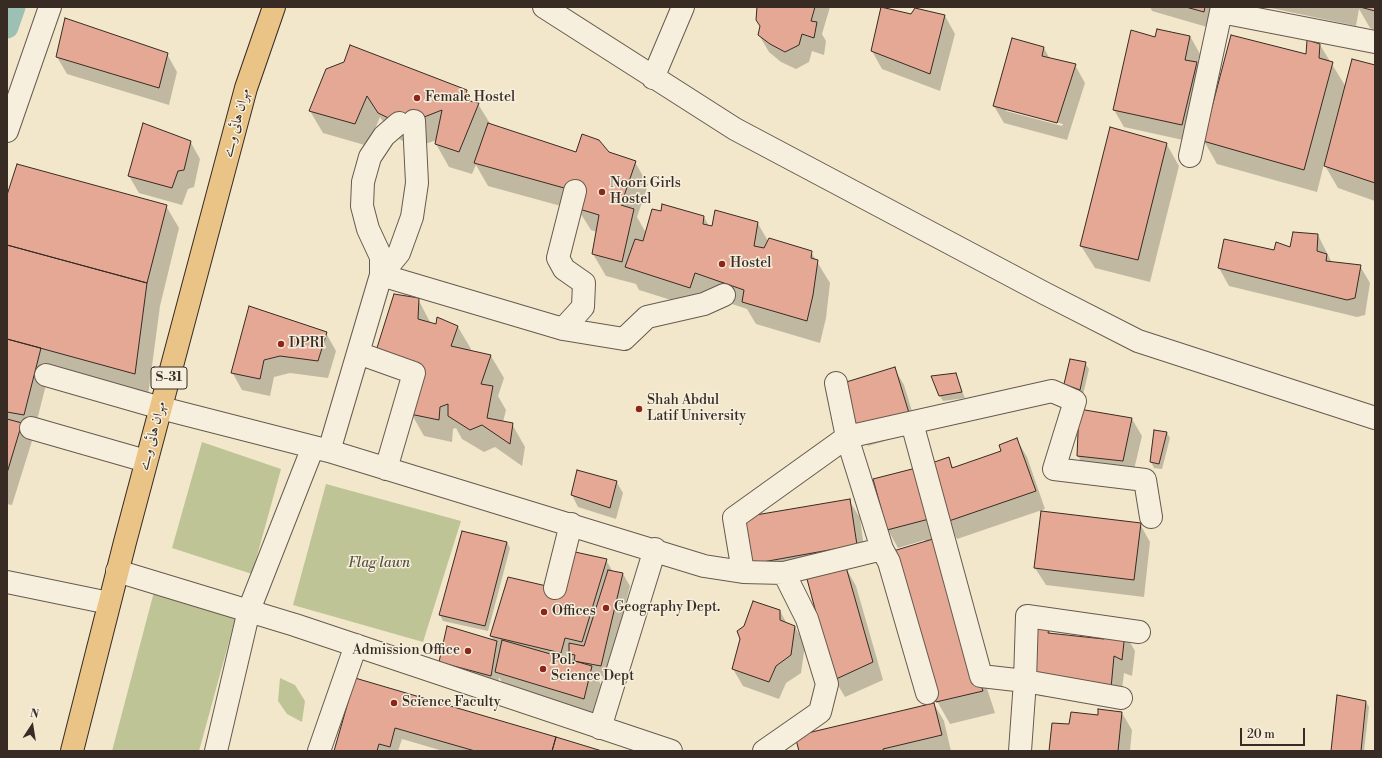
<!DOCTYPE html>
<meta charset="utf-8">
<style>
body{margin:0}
#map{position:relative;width:1382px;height:758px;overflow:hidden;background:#f2e7cb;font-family:"Libre Bodoni",serif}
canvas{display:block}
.frame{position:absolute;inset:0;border:8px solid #372b24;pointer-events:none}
.north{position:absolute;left:12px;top:706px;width:40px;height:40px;-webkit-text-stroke:3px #f7efdd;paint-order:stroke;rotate:12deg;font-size:11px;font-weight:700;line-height:16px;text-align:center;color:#372b24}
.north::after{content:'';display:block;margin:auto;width:14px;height:18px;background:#372b24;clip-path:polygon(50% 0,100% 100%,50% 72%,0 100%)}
.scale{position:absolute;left:1240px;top:728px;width:65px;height:18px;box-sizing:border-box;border:2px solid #372b24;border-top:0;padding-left:5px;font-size:12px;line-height:14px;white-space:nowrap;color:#372b24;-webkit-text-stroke:3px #f7efdd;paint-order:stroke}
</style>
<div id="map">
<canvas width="1382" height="758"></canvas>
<div class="frame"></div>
<div class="north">N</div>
<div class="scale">20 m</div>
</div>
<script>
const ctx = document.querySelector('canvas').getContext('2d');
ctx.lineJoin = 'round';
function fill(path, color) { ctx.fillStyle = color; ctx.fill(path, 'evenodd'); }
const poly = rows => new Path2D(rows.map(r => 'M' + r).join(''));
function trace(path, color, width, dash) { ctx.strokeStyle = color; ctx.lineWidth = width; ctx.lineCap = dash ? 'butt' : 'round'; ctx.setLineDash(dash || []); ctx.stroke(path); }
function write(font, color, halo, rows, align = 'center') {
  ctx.font = font + ' "Libre Bodoni",Amiri,serif'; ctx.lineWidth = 3; ctx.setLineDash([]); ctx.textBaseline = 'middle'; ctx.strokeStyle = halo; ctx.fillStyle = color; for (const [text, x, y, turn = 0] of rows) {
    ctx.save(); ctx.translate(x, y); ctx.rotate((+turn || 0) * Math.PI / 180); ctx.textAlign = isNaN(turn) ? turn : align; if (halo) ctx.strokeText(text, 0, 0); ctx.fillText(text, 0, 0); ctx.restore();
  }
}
const green = poly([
 [202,442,281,469,252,574,172,548],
 [326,484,461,521,423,642,293,605],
 [155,588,236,616,199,751,112,751],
 [280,678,295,685,305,701,302,722,287,714,278,701]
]);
const shadow = poly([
 [757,7,830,7,822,34,826,41,824,55,812,51,809,62,796,69,781,62,769,52,759,35,761,26,757,20],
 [1150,7,1219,7,1214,29,1152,11],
 [1266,7,1375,7,1375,30,1370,28,1359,9,1356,26],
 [916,9,945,16,955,34,940,91,882,69,872,51,911,15],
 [1190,36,1200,54,1197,65,1207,81,1192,142,1124,127,1114,110,1156,38],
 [1320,45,1346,87,1375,66,1375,201,1338,188,1324,164,1317,192,1217,164,1204,141],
 [1044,48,1050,59,1075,65,1085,83,1067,140,1004,123,994,106],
 [1006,109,1063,124,1062,126,1006,111],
 [167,54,177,72,169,105,67,74,57,57],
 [327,70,466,90,473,103,478,104,491,125,577,153,608,152,635,162,648,185,637,217,646,233,704,217,709,226,713,227,757,222,768,241,811,252,830,283,826,318,820,343,756,324,747,309,708,296,703,310,639,290,636,284,606,276,593,254,597,232,591,230,579,211,488,186,476,165,472,174,449,167,436,144,437,140,428,143,413,146,393,136,380,117,368,146,323,133,310,111],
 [190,141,200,159,194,187,188,189,182,205,139,193,129,176],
 [1166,143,1179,166,1150,282,1095,268,1081,246],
 [7,201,166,206,179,228,160,306,148,396,50,369,34,432,25,430,32,441,12,505,7,504],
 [1318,235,1332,263,1360,266,1370,283,1365,315,1357,317,1229,286,1219,268,1225,240,1275,252,1290,248],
 [418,299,431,324,458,327,471,349,470,351,491,356,504,378,498,396,506,410,503,422,512,424,525,447,522,466,495,447,484,452,462,439,456,428,453,429,452,442,424,436,411,413,419,382,390,373],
 [326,333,336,351,328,378,290,373,274,377,270,396,242,390,232,372],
 [1085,363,1089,369,1083,395,1069,389,1065,384],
 [894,368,904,385,918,431,868,446,858,429],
 [955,374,965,398,943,401,940,396],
 [1080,411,1132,419,1142,436,1132,478,1088,474,1078,456],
 [1167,433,1170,438,1162,469,1154,468,1151,462],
 [1017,440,1027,457,1045,509,957,539,947,521,948,458,954,469,1003,452],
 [919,468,942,536,932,539,946,563,995,713,950,724,937,701,925,540,898,548,888,530,874,480],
 [616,481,623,493,616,519,578,507,572,495],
 [849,500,860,518,866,563,747,564],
 [1140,524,1150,542,1144,597,1046,585,1035,568],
 [507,542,510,548,488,631,443,621,440,615],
 [606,560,613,572,623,574,630,586,607,677,596,675,601,685,594,716,506,689,499,677,498,687,447,673,440,661,494,641,491,636,555,589],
 [846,568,856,586,883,680,845,697,835,680],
 [780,611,787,624,795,627,805,645,801,673,786,683,779,699,743,686,733,669,745,626],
 [1048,629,1052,635,1105,640,1125,634,1135,651,1132,676,1124,673,1120,705,1039,696,1028,679],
 [356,679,599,751,443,751,402,739,398,751,335,751],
 [1366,702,1369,707,1364,751,1332,751],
 [934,704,944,721,951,751,800,751],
 [1122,713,1132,730,1130,751,1050,751,1070,726,1099,716]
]);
const canal = poly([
 [7,27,14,7]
]);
const building = poly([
 [757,7,815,7,811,21,817,22,814,38,802,34,799,45,785,52,770,44,758,35,760,26,756,20,757,7],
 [881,7,911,14,915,8,945,15,930,74,871,51,881,7],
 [1186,7,1205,7,1204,12,1186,7],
 [1360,7,1375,7,1375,11,1360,7],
 [65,18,168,53,159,88,56,57,65,18],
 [1157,29,1190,36,1185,60,1197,62,1182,125,1113,110,1131,30,1155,37,1157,29],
 [1231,35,1306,54,1307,40,1320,44,1319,58,1333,62,1304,170,1203,141,1231,35],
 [1012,38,1044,47,1042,56,1076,64,1057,123,993,106,1012,38],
 [350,45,467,90,465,100,479,103,459,152,435,144,442,110,414,121,399,123,378,113,367,96,355,124,309,111,326,69,344,62,350,45],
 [1352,59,1375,65,1375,183,1324,166,1352,59],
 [143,123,191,141,184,170,178,171,172,188,128,176,143,123],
 [488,123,576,152,582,134,599,140,609,152,636,161,621,205,634,209,622,262,592,254,599,215,576,208,575,191,474,163,488,123],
 [1110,127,1167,143,1138,260,1080,246,1110,127],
 [17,164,167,205,147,283,7,245,7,195,17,164],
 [662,204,704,216,703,224,712,226,715,210,758,222,754,246,764,248,769,238,812,251,811,258,818,260,813,295,807,321,742,302,744,290,695,273,690,288,625,267,635,239,643,241,652,209,661,211,662,204],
 [1293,232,1318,234,1317,251,1327,254,1326,261,1361,265,1355,298,1347,300,1218,268,1224,239,1274,250,1276,242,1290,247,1293,232],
 [7,245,147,283,135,374,7,339,7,245],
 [394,294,419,298,418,319,436,324,437,317,458,326,451,346,491,355,481,384,493,386,487,418,513,423,510,444,482,425,470,430,448,416,448,404,440,407,439,420,410,414,420,365,376,351,394,294],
 [249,306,327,332,318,361,280,356,264,360,260,379,231,373,249,306],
 [7,339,41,348,24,415,7,412,7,339],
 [1070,359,1086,362,1080,390,1064,384,1070,359],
 [895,367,909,413,857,429,843,383,895,367],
 [956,373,962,392,939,396,931,376,956,373],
 [1079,409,1132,418,1123,461,1077,456,1079,409],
 [7,419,22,423,7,473,7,419],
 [1154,430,1167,432,1159,464,1150,462,1154,430],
 [1017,438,1036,491,946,522,926,465,949,457,952,468,1001,451,999,445,1017,438],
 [920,467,933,518,887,530,873,479,920,467],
 [577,470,617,481,610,508,571,495,577,470],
 [850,499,857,545,746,565,738,518,850,499],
 [1041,511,1141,523,1134,580,1034,568,1041,511],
 [462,531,507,542,485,626,439,615,462,531],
 [933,539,983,691,936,702,890,552,933,539],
 [566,550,607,559,582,642,565,638,561,653,490,636,508,577,555,588,566,550],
 [846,567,873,662,834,680,807,579,846,567],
 [608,570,623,573,601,666,574,661,575,655,569,654,569,643,584,646,608,570],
 [753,601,780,610,780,620,795,626,791,655,776,666,769,682,732,669,740,639,737,631,744,626,753,601],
 [447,626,497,641,491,676,439,662,447,626],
 [1033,627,1049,628,1048,633,1104,639,1105,630,1125,633,1122,660,1114,656,1111,688,1027,679,1033,627],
 [502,640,592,666,584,699,495,672,502,640],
 [355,678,556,737,552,751,475,751,395,728,390,747,379,744,377,751,334,751,355,678],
 [1337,695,1366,701,1361,751,1331,751,1337,695],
 [934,703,942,735,883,749,883,751,799,751,795,736,934,703],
 [1098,709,1122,712,1118,751,1049,751,1052,723,1069,724,1071,712,1098,715,1098,709],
 [556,737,602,751,552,751,556,737]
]);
const minor = poly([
 [544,7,735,129,1044,293,1138,341,1375,418],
 [1221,12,1375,42],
 [653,78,683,7],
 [7,131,50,7],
 [1190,156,1222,7],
 [381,275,381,257,368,229,362,206,363,182,370,157,384,136,399,123],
 [381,275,399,253,412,217,417,183,414,121],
 [563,329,583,307,584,283,564,269,558,258,575,191],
 [358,353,414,373,386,469],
 [46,375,161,408,329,451,704,566,743,572,784,573,807,619,827,684,820,712,764,751],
 [912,423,981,676,1025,681,1027,616,1139,632],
 [31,428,146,461],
 [329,451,381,275,563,329,624,339,647,317,704,304,724,295],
 [882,549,889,562,927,693],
 [117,571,295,625,671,751],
 [743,572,734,518,847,437,836,383],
 [784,573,882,549,847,437,1052,391,1075,401,1054,469,1145,480,1151,517],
 [7,582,109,603],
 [555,588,571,524],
 [600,728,655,549],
 [216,751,249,610,313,447],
 [319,751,356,645],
 [1020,751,1025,681,1121,698]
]);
const major = poly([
 [72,751,125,542,246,88,274,7]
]);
const markers = [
 [417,98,4,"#8f2418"],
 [602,192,4,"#8f2418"],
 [722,264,4,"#8f2418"],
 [281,344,4,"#8f2418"],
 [639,409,4,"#8f2418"],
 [606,608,4,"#8f2418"],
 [544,612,4,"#8f2418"],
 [468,651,4,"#8f2418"],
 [543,669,4,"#8f2418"],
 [394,703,4,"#8f2418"]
];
const shields = [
 [169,378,36]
];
const shieldNames = [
 ["S-31",169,378]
];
const poiNames = [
 ["Female Hostel",425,98],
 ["Noori Girls",610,184],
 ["Hostel",610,200],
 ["Hostel",730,264],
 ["DPRI",289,344],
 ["Shah Abdul",647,401],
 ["Latif University",647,417],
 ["Geography Dept.",614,608],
 ["Offices",552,612],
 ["Admission Office",460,651,"right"],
 ["Pol.",551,661],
 ["Science Dept",551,677],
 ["Science Faculty",402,703]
];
const streetNames = [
 ["مہران ہائی وے",237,123,-75],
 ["مہران ہائی وے",153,436,-75]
];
const parkNames = [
 ["Flag lawn",379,564]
];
fill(green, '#bec495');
fill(shadow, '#0003');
trace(canal, '#9cc0b3', 23);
fill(building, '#e4a894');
trace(building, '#372b24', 1);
trace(minor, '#665a4e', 24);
trace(major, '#372b24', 24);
trace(minor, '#f7efdd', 22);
trace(major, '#e9c486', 22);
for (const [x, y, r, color] of markers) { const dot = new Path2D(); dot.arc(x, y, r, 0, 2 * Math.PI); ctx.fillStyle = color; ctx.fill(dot); trace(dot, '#f7efdd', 1.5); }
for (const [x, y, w] of shields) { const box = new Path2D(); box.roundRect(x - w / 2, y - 11, w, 22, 3); ctx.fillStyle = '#f7efdd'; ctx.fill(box); trace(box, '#372b24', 1); }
write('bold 13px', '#372b24', null, shieldNames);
write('14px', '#372b24', '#f7efdd', poiNames, 'left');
write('14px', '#372b24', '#f7efdd', streetNames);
write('italic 14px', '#595140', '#f7efdd', parkNames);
</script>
